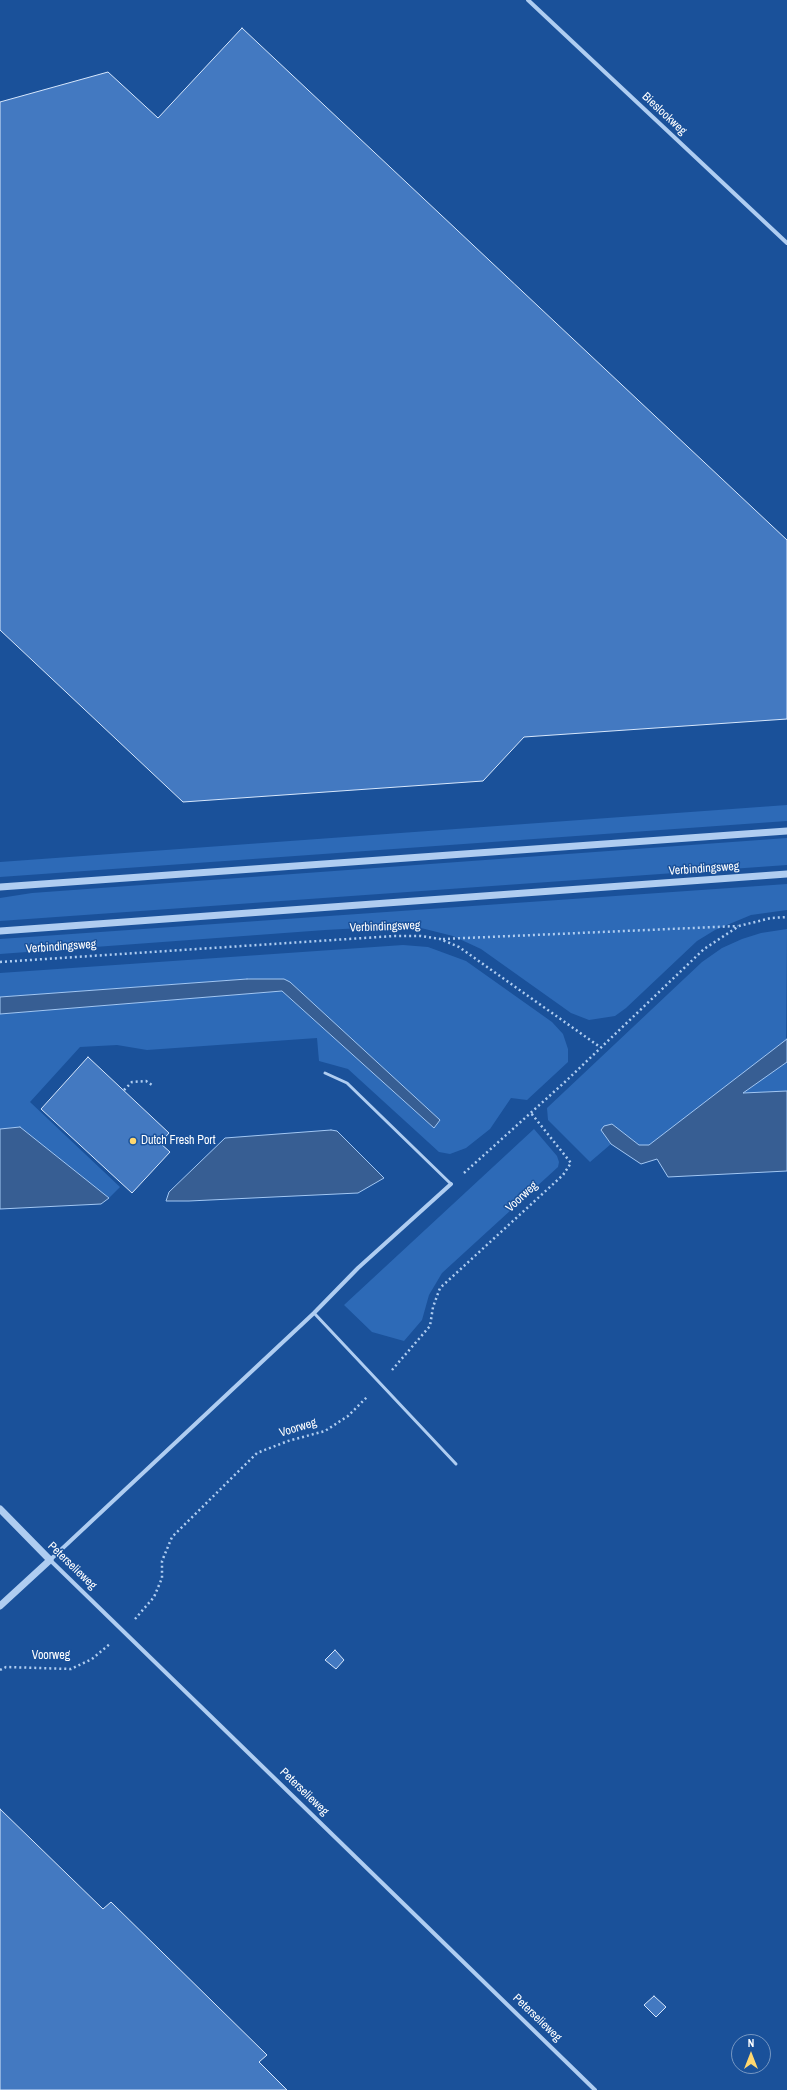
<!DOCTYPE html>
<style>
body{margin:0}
#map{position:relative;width:787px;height:2090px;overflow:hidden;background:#1a519a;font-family:"Archivo Narrow",sans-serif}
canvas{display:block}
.north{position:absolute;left:731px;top:2034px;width:40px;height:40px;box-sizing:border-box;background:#1a519a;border:1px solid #7697c2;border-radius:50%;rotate:0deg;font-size:11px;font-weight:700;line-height:16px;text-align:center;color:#fff}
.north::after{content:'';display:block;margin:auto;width:14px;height:18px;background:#ffd76f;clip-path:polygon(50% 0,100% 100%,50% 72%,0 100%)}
</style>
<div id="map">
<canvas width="787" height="2090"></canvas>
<div class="north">N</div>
</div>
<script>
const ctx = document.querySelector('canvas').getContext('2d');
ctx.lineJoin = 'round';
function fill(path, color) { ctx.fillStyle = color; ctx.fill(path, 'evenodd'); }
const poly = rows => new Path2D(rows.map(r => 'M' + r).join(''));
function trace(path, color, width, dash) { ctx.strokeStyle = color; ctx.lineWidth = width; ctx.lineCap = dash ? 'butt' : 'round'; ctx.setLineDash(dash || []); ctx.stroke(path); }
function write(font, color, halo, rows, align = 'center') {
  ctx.font = font + ' "Archivo Narrow",sans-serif'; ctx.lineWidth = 3; ctx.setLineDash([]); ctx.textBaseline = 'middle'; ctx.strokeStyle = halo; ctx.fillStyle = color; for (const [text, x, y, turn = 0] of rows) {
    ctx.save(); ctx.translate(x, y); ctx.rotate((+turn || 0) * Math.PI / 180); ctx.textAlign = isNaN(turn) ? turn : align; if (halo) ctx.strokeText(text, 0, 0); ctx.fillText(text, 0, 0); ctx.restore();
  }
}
const green = poly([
 [787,805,787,821,0,877,0,862],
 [787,838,787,865,0,921,0,898,32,893],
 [787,884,787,910,751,915,715,930,697,941,626,1008,615,1016,589,1020,571,1013,481,949,453,936,417,927,398,926,325,930,0,954,0,939],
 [787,929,786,1041,649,1145,639,1145,612,1124,606,1137,611,1144,590,1162,548,1120,547,1108,702,962,722,948,742,939,761,933],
 [403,945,428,947,466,961,552,1022,563,1034,568,1049,568,1062,527,1100,511,1098,490,1129,466,1148,450,1154,439,1152,348,1069,319,1061,317,1038,147,1050,117,1045,80,1047,30,1102,120,1187,109,1198,20,1127,0,1129,0,1014,282,991,434,1128,290,982,247,979,0,997,0,973],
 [787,1062,787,1091,742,1093],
 [534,1129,557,1156,559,1162,558,1167,442,1273,429,1295,422,1320,404,1341,372,1332,344,1305]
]);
const water = poly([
 [247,979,284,979,290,982,440,1120,434,1128,282,991,0,1014,0,997,247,979],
 [787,1039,787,1062,743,1093,787,1091,787,1171,668,1177,657,1159,641,1164,611,1144,601,1130,604,1126,612,1124,639,1145,649,1145,787,1039],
 [20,1127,109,1198,101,1204,0,1209,0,1129,20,1127],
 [331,1130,337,1131,384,1178,358,1193,189,1201,166,1201,169,1192,225,1138,331,1130]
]);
const building = poly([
 [242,28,787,540,787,719,524,737,483,781,183,802,0,630,0,102,108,72,158,118,242,28],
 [88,1057,169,1133,160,1143,170,1152,132,1193,41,1109,88,1057],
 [335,1650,344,1660,336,1669,325,1660,335,1650],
 [0,1809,103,1909,111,1902,267,2055,259,2062,287,2090,0,2090,0,1809],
 [654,1996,666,2007,656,2017,644,2005,654,1996]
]);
const path = poly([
 [443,939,738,926],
 [0,962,394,936,421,936,440,939,459,947,600,1047],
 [124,1090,132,1082,146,1081,152,1085],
 [464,1173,566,1081,704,949,739,926,771,918,787,917],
 [392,1370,430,1326,433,1307,440,1288,563,1175,571,1163,531,1113],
 [135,1619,154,1597,162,1578,162,1561,172,1537,257,1453,288,1441,325,1431,348,1416,368,1396],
 [0,1670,6,1667,71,1669,92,1659,111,1643]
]);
const service = poly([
 [325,1073,347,1083,451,1184],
 [314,1313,456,1464]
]);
const minor = poly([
 [528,0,787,243],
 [451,1184,358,1268,314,1313,50,1560,595,2090]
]);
const tertiary = poly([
 [0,887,787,831],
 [0,931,787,874],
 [0,1509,50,1560,0,1606]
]);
const markers = [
 [133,1141,4,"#ffd76f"]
];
const streetNames = [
 ["Bieslookweg",664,114,43],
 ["Verbindingsweg",704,869,-4],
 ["Verbindingsweg",385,927,-2],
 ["Verbindingsweg",61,947,-4],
 ["Voorweg",522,1197,-43],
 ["Voorweg",298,1428,-17],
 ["Peterselieweg",72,1566,44],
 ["Voorweg",51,1656],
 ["Peterselieweg",304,1792,44],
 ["Peterselieweg",537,2018,44]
];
const poiNames = [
 ["Dutch Fresh Port",141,1141]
];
fill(green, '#2d6ab7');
fill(water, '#375e93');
trace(water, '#a2c7f3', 1);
fill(building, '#4379c1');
trace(building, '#d7e7fc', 1);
trace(path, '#afcdf1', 2.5, [2, 3]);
trace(service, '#afcdf1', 3);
trace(minor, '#afcdf1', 4);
trace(tertiary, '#afcdf1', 7);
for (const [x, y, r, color] of markers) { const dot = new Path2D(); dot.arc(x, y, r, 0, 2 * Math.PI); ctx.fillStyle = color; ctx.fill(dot); trace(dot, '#1a519a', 1.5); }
write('12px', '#fff', '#1a519a', streetNames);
write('12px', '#fff', '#1a519a', poiNames, 'left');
</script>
